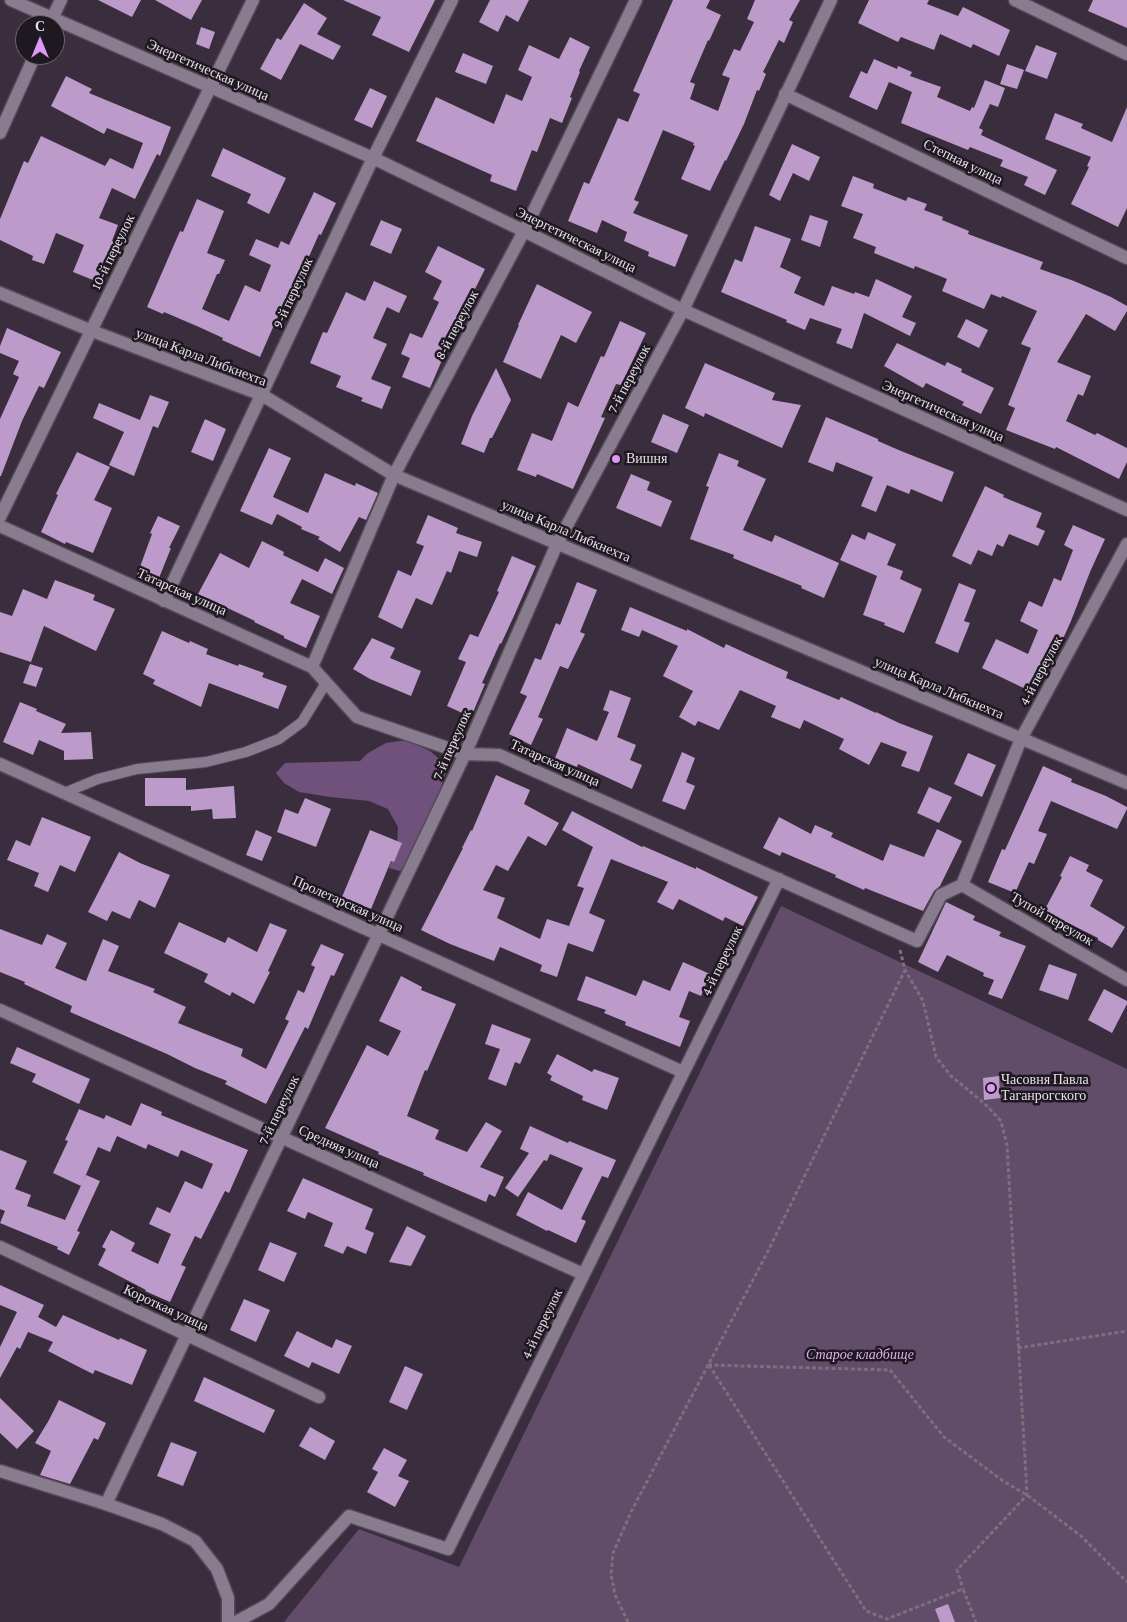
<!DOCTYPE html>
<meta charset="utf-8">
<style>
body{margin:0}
#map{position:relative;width:1127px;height:1622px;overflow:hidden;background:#3a2e3e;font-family:"Crimson Pro",serif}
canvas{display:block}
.north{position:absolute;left:15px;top:15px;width:50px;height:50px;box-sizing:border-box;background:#1e1820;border:1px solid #6e6871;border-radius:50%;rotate:0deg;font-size:14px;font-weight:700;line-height:20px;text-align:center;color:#e7dfea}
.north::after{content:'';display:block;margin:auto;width:18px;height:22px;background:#db99f5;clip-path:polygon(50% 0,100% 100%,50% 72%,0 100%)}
</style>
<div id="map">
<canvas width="1127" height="1622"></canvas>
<div class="north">С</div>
</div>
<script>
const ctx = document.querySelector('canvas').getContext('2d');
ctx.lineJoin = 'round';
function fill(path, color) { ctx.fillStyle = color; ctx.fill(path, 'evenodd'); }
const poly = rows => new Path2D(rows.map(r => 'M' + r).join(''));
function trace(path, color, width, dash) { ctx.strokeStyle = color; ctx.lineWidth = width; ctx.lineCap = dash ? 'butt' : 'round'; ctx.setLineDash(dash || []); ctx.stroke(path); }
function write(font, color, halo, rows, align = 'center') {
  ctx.font = font + ' "Crimson Pro",serif'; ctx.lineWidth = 5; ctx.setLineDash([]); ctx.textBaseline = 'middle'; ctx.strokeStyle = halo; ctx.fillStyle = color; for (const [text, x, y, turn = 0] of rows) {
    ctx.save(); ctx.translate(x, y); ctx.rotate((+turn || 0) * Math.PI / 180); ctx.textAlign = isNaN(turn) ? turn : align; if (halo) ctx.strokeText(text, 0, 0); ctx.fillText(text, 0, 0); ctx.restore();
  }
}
const green = poly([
 [781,906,1127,1069,1127,1622,284,1622,359,1529,459,1567]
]);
const forest = poly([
 [406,740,430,751,438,758,446,771,441,787,421,831,405,865,400,871,389,868,397,846,398,827,388,809,369,801,330,797,299,792,284,783,276,773,285,763,360,761,368,753,386,743]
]);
const building = poly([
 [98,0,141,0,132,17],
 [155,0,202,0,191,20],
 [343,0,435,0,409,52,372,35,381,17],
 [490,0,529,0,518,22,506,15,498,32,479,22],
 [673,0,710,0,706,8,721,15,709,41,708,40,690,82,695,84,690,99,718,111,730,78,722,75,734,49,740,51,754,22,747,19,755,0,800,0,789,20,793,22,784,43,779,40,763,72,766,74,759,91,757,90,744,124,726,161,725,160,710,191,681,179,695,146,693,145,694,143,663,130,634,200,639,202,633,213,688,235,675,267,648,256,649,252,624,241,627,232,602,220,597,233,568,221,584,182,589,184,618,118,628,122,640,94,633,91],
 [869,0,929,0,927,4,958,16,963,7,1010,30,999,56,973,44,971,48,940,34,934,50,901,37,898,42,858,23],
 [1093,0,1127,0,1127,28,1088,11],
 [304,3,327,18,317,34,341,46,333,60,300,44,281,80,260,69,277,38,281,40],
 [201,27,215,32,209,49,196,44],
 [570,37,590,47,579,71,580,72,570,97,572,98,562,123,550,118,537,152,532,150,516,191,490,181,492,175,416,141,436,97,494,124,506,94,522,101,532,77,518,70,529,45,559,59],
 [1036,45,1057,53,1047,79,1025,71],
 [463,53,493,66,486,84,455,72],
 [874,59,897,69,898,66,912,72,910,76,941,87,937,97,970,111,972,107,974,108,985,80,1005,88,998,107,990,104,979,128,983,130,981,135,1057,170,1045,195,1024,185,1028,177,1000,166,1003,160,970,147,968,150,901,123,912,92,889,82,877,110,849,97,861,71,867,74],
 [1007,64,1024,70,1017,89,1000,84],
 [66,76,92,89,89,93,171,127,160,156,157,154,135,199,112,188,99,218,118,225,112,241,117,244,112,257,108,256,98,282,73,272,84,245,56,233,44,264,32,260,33,256,0,240,0,219,24,161,28,163,41,136,105,166,110,158,133,169,143,143,107,128,104,134,51,106],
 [370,88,387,96,372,128,354,120],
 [1127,107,1127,208,1118,227,1071,204,1089,167,1087,166,1091,157,1045,139,1055,113,1083,124,1081,128,1112,142],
 [792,144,820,157,809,181,793,173,780,201,769,195],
 [223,148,286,178,269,214,247,203,251,194,211,176],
 [853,176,874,184,873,188,906,201,908,197,927,204,924,210,943,217,942,220,969,231,968,234,1043,262,1040,269,1074,281,1111,297,1127,306,1127,311,1115,331,1086,314,1057,362,1091,376,1083,396,1078,394,1066,421,1095,435,1097,433,1127,448,1127,462,1119,479,1056,447,1055,449,1006,430,1015,408,1008,405,1031,348,1021,344,1037,311,1002,296,1001,298,991,294,984,309,942,291,947,279,915,266,914,269,874,253,876,247,853,238,863,214,841,206],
 [314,192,336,203,321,235,319,234,300,277,297,276,287,301,285,300,260,357,222,340,223,338,199,327,164,312,163,314,147,307,180,231,183,232,197,199,224,211,207,253,225,260,219,274,217,274,202,309,229,321,245,285,260,292,271,265,249,255,256,239,278,248,281,241,289,245],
 [810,215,828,221,820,247,801,240],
 [381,220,402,229,391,254,370,245],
 [755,226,791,239,780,267,801,277,794,293,824,306,832,286,854,294,855,292,869,297,876,279,912,296,902,317,916,323,910,336,864,313,852,349,836,343,842,329,810,318,805,330,786,322,787,320,721,292,735,259,742,262],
 [438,246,485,269,474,291,473,290,460,318,430,388,402,377,410,358,401,354,410,333,422,338,439,302,433,299,442,281,425,272],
 [374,281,407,296,399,313,387,307,373,338,387,344,371,379,391,387,382,409,361,401,363,398,336,387,341,376,310,363,323,332,327,333,346,292,365,301],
 [537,284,592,312,576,343,561,335,541,379,503,362,519,325,518,325],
 [966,319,988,330,979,348,957,337],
 [620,321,646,333,621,385,616,384,601,417,605,418,573,489,537,474,536,477,517,470,532,433,552,441,568,402,578,407,601,356,604,357],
 [7,328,61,352,44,388,39,386,22,421,1,476,0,476,0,419,19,377,13,374,19,361,0,353,0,346],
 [897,343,945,366,947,362,962,369,961,372,994,388,981,414,962,405,964,402,926,383,923,388,884,366],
 [705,363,775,393,772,400,801,405,782,448,705,413,704,417,685,408],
 [496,368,511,400,492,438,490,438,484,453,461,444,472,416],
 [150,395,169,402,158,428,153,426,134,476,109,465,124,432,93,418,99,403,140,420],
 [663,414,689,425,677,453,651,442],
 [826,417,878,439,878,441,901,451,954,472,942,502,911,489,909,494,887,485,876,512,861,506,873,477,836,462,833,472,808,462],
 [205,419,226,429,213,461,191,452],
 [269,448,291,458,273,497,308,513,325,473,355,486,356,483,378,493,366,520,359,517,340,552,318,539,320,537,301,529,302,527,277,514,272,525,240,511],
 [77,452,110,467,94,500,112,508,93,553,66,542,65,544,41,532,58,495,56,494],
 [719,453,739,461,737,466,766,479,743,530,772,542,775,535,839,563,824,598,801,588,802,586,733,558,734,555,690,539,709,487,706,486],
 [631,474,650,482,647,490,672,501,661,527,616,508],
 [985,486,1004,495,1003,497,1042,513,1036,527,1045,531,1038,546,1009,534,1003,547,997,544,992,556,978,550,971,565,952,556],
 [428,515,458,528,456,533,482,542,477,557,459,551,451,573,447,571,432,605,416,598,402,629,378,617,398,570,411,576,424,546,416,543],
 [158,516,180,526,169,548,171,548,157,583,137,575,152,534,150,533],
 [1073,525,1105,539,1090,572,1071,621,1062,641,1059,640,1036,694,982,668,996,639,1028,654,1038,630,1020,621,1029,601,1042,607,1054,578,1061,581,1073,550,1064,545],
 [868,532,896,544,887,565,903,571,900,579,922,589,904,633,884,625,885,623,863,615,877,576,840,560,852,534,865,540],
 [262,541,284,552,283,555,318,572,325,558,344,568,332,594,302,579,290,603,320,616,306,648,284,638,284,636,254,622,255,621,198,594,220,553,249,568],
 [512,556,536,566,513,618,501,644,500,643,482,683,485,684,471,717,447,706,466,662,458,659,470,634,478,637,499,592,497,591],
 [55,580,95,595,93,600,115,609,96,651,44,626,31,662,0,652,0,612,12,616,23,589,47,599],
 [577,582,597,590,580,632,585,634,568,669,560,666,538,717,543,719,531,745,509,734,527,696,520,693,535,658,541,660,556,623,560,625],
 [959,583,976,590,964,621,970,623,958,653,935,643],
 [630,607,687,631,687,629,724,648,726,644,752,656,788,672,786,678,839,700,841,697,876,713,876,712,899,723,933,736,919,772,901,766,907,752,881,742,869,765,839,749,844,739,804,720,800,729,771,717,776,706,740,690,719,730,698,721,695,726,679,717,693,691,663,676,678,646,642,630,639,637,621,630],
 [162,631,189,643,190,641,208,649,206,654,238,666,239,664,264,673,262,677,287,686,278,709,209,683,201,707,153,684,155,680,143,674],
 [372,638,395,648,390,658,421,671,411,696,370,679,353,669],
 [30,664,43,668,36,687,23,683],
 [610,690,631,698,617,737,636,745,630,760,642,765,632,789,578,764,577,767,555,758,567,728,597,741,609,712,603,710],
 [20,702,37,709,36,711,66,724,61,733,91,732,93,759,64,760,64,751,39,740,33,755,3,742],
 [682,752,695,758,686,782,695,786,685,810,662,801],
 [968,753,996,765,982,797,954,784],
 [1043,766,1072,779,1071,782,1106,796,1127,807,1127,809,1117,829,1051,801,1038,831,1047,834,1034,864,1029,862,1015,893,988,882,1002,849,1005,850],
 [496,775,530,790,524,804,559,823,546,846,528,836,508,871,496,865,483,890,505,898,497,918,540,939,547,919,569,926,584,888,577,886,593,847,562,830,572,811,642,847,643,846,696,869,696,867,758,897,743,926,725,917,723,921,679,899,673,910,657,902,668,882,611,859,589,913,605,920,593,952,568,943,557,977,540,971,542,965,500,947,494,961,450,944,421,930,463,848,462,848,471,830,472,831],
 [145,778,186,778,186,790,234,786,236,818,213,819,212,809,191,811,191,806,145,806],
 [929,787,952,797,939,823,917,813],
 [305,798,331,809,316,847,277,832,285,809,298,814],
 [42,817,91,837,75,872,60,865,48,892,34,886,39,873,7,860,16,840,30,846],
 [779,817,811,834,815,825,833,833,831,837,883,861,890,844,924,857,937,829,962,841,940,886,934,891,923,911,865,888,864,890,835,877,836,875,782,852,780,856,763,848],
 [256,830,272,837,262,861,246,855],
 [370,830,402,843,394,862,391,861,371,909,342,897],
 [119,852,140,863,170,875,155,908,139,900,130,919,112,911,107,921,88,912],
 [1070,856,1089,865,1086,871,1103,880,1090,906,1125,927,1112,948,1098,940,1098,938,1044,911,1062,877,1060,876],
 [946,902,975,916,973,920,1001,932,999,936,1026,946,1002,999,988,994,994,980,983,976,984,973,947,955,938,972,918,962],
 [179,922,225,943,228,937,257,952,270,923,287,930,268,971,270,972,254,1004,232,992,230,996,204,982,208,974,164,953],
 [0,929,42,945,47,934,67,943,55,968,83,980,86,981,103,939,119,946,108,971,155,989,153,992,186,1007,178,1023,243,1049,241,1056,266,1069,289,1021,285,1019,298,990,304,993,315,967,311,965,321,944,344,954,334,976,331,975,308,1029,305,1027,266,1104,225,1084,227,1081,195,1068,167,1054,70,1012,72,1006,24,984,25,982,0,972],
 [683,962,710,974,701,996,689,991,679,1017,690,1021,680,1047,625,1025,626,1022,604,1013,606,1010,577,1000,586,976,636,996,643,980,670,991],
 [1049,964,1077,974,1068,1000,1039,990],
 [401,976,422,987,421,990,456,1004,427,1071,425,1070,407,1116,439,1130,435,1139,467,1152,486,1122,502,1131,480,1167,504,1177,495,1197,489,1194,486,1202,423,1175,424,1173,378,1154,379,1152,325,1128,367,1045,388,1056,401,1031,379,1021],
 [1104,989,1127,1001,1127,1004,1112,1033,1088,1020],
 [492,1024,531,1039,520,1064,515,1062,506,1086,488,1079,500,1049,485,1044],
 [17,1047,90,1079,79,1104,32,1082,36,1074,10,1063],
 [557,1054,592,1072,594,1069,619,1078,607,1110,582,1100,583,1096,550,1080,552,1076,547,1073],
 [999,1076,1000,1098,984,1100,983,1078],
 [141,1103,162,1112,161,1115,248,1150,229,1193,225,1191,201,1239,195,1236,181,1265,186,1267,170,1302,145,1291,146,1290,98,1265,106,1249,102,1247,111,1230,135,1243,131,1251,158,1264,171,1234,149,1224,157,1207,170,1213,185,1181,202,1189,213,1164,181,1150,178,1157,148,1144,146,1149,117,1136,110,1152,98,1147,81,1186,53,1173,68,1141,65,1140,79,1109,104,1119,106,1115,131,1126],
 [530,1126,568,1143,569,1141,616,1160,608,1178,602,1176,581,1219,586,1221,576,1243,548,1230,547,1231,516,1215,528,1192,562,1210,583,1168,550,1154,547,1161,544,1160,518,1197,505,1188,529,1153,520,1149],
 [0,1150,27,1161,15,1189,31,1195,27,1206,65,1220,86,1175,100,1181,77,1231,80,1232,69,1255,57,1249,58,1247,0,1223,5,1211,0,1209],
 [303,1178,373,1209,365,1229,374,1233,366,1254,347,1246,343,1254,324,1246,333,1223,308,1212,305,1219,287,1211],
 [407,1226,426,1236,411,1266,389,1262],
 [270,1242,297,1253,284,1282,258,1270],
 [0,1285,44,1305,38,1317,56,1327,63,1315,119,1340,120,1338,147,1350,132,1385,95,1370,93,1374,77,1366,48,1351,53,1342,28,1332,20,1349,17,1347,0,1378,0,1347,17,1312,0,1305],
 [244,1299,270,1310,256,1342,230,1330],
 [297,1331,332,1348,336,1339,352,1346,339,1374,312,1362,309,1368,284,1356],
 [405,1366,423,1374,407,1410,389,1402],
 [204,1377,275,1410,264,1433,194,1401],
 [0,1398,34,1431,17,1449,0,1433],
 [59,1400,106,1423,98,1440,94,1438,70,1484,40,1475,51,1451,35,1443,49,1420],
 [310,1427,335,1441,325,1460,299,1446],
 [171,1442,197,1452,183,1486,157,1476],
 [384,1448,407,1460,398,1476,409,1481,395,1507,367,1492,378,1472,372,1469],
 [948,1604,955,1622,940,1622,935,1609]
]);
const path = poly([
 [900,950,905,970,923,1001,936,1057,951,1076,985,1104,1001,1121,1007,1145,1027,1495,957,1570,963,1589],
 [1018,1348,1127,1331],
 [708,1365,890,1370,944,1437,1003,1481,1027,1495,1081,1536,1127,1582],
 [709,1365,866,1611,887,1619,963,1589,976,1622],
 [628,1622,615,1595,611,1574,613,1553,632,1510,767,1253,905,970]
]);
const service = poly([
 [64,793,98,779,137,769,206,762,246,752,279,739,302,722,326,683]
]);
const minor = poly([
 [11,0,373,158,524,231,683,310,1127,510],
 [1015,0,1127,54],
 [49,25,61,0],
 [785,94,1127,258],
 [0,133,35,55],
 [0,293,92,331,262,395,394,475,1127,783],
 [0,526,312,667,357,717,465,754,499,755,917,941,941,895,962,885,1021,739,1127,544],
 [164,601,373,158,452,0],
 [312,667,394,475,524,231,636,0],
 [0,764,683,1072],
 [962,885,1127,980],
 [0,1010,583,1274],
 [0,1247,319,1397],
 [106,1504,465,754,557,544,683,310,831,0],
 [236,1622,269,1604,349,1516,448,1549,779,879]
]);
const tertiary = poly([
 [0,517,253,0],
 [0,1471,106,1504,162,1524,195,1541,217,1569,228,1598,228,1622]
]);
const markers = [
 [616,459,5,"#db99f5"],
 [991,1088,5,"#db99f5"]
];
const streetNames = [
 ["Энергетическая улица",208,70,24],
 ["Степная улица",963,162,26],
 ["Энергетическая улица",576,240,26],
 ["10-й переулок",113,252,-64],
 ["9-й переулок",293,293,-65],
 ["8-й переулок",457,325,-62],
 ["улица Карла Либкнехта",201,357,21],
 ["7-й переулок",629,379,-62],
 ["Энергетическая улица",943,411,24],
 ["улица Карла Либкнехта",566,531,23],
 ["Татарская улица",182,592,24],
 ["4-й переулок",1041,671,-62],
 ["улица Карла Либкнехта",939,688,23],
 ["7-й переулок",452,745,-66],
 ["Татарская улица",555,763,24],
 ["Пролетарская улица",348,904,24],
 ["Тупой переулок",1052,919,30],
 ["4-й переулок",722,961,-64],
 ["7-й переулок",279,1110,-64],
 ["Средняя улица",339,1147,24],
 ["Короткая улица",166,1308,25],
 ["4-й переулок",542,1324,-64]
];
const poiNames = [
 ["Вишня",626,459],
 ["Часовня Павла",1001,1080],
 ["Таганрогского",1001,1096]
];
const parkNames = [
 ["Старое кладбище",860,1355]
];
fill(green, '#614c69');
fill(forest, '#70517c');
fill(building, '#bc9ac9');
trace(service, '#544a58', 12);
trace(minor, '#544a58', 15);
trace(tertiary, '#544a58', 15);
trace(path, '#7b707e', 3, [4, 2.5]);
trace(service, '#897c8f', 10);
trace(minor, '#897c8f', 12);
trace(tertiary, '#897c8f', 12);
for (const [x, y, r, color] of markers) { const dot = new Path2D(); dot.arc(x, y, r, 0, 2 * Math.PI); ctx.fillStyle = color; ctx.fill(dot); trace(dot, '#1e1820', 2); }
write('14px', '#e7dfea', '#1e1820', streetNames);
write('14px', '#e7dfea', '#1e1820', poiNames, 'left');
write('italic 14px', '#dfaef2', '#1e1820', parkNames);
</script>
